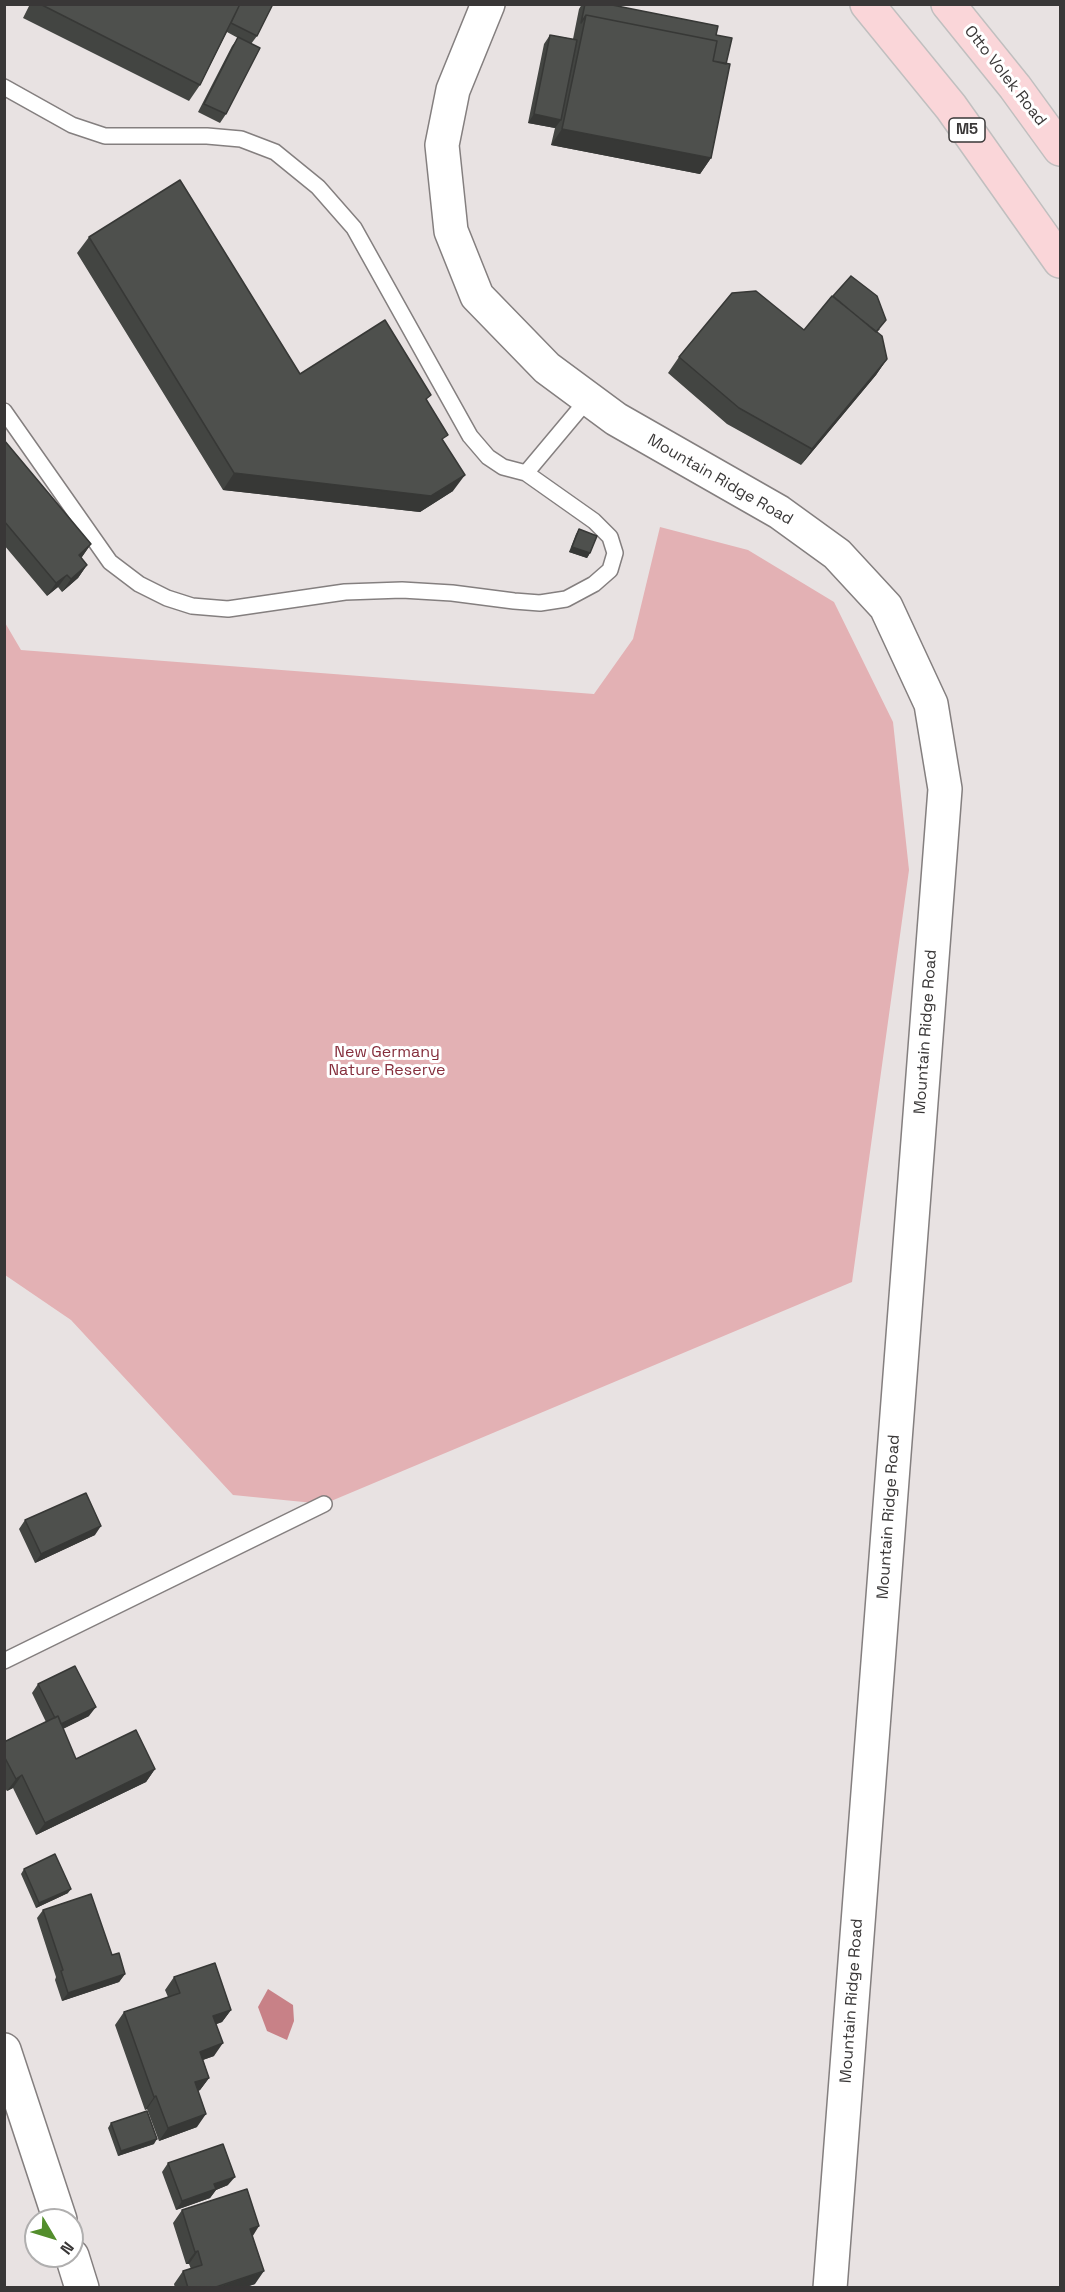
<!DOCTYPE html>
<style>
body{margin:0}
#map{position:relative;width:1065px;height:2292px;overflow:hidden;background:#e8e2e2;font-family:"Space Grotesk",sans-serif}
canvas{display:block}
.frame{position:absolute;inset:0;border:6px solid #393737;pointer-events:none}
.north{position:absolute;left:24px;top:2208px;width:60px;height:60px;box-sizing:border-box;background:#fff;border:2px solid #b0afaf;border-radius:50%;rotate:128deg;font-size:16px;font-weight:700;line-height:24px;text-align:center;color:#393737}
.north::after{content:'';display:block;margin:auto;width:21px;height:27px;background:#538e2c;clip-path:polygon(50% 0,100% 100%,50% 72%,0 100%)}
</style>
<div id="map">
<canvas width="1065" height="2292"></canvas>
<div class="frame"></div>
<div class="north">N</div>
</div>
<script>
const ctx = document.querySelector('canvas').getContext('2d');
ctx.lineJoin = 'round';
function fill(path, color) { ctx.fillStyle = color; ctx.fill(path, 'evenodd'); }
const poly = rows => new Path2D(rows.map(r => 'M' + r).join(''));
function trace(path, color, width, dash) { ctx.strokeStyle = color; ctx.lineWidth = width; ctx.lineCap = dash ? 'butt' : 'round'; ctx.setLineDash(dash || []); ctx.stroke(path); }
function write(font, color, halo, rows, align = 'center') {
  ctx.font = font + ' "Space Grotesk",sans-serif'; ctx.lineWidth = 6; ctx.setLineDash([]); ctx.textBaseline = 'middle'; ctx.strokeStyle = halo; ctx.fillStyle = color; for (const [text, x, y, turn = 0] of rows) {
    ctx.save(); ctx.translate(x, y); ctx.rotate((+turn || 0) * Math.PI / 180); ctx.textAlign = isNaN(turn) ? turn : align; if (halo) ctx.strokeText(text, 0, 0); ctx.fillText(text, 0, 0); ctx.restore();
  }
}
const green = poly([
 [660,527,748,550,834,602,893,722,909,870,852,1282,324,1504,233,1495,71,1320,5,1275,4,621,21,650,594,694,633,639]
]);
const water = poly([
 [268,1989,293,2005,294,2021,287,2040,267,2031,258,2007]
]);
const service = poly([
 [4,87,72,125,105,136,207,136,241,139,275,152,318,187,354,228,470,436,488,457,503,467,526,473,588,399],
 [4,411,110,562,139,584,167,598,192,606,228,609,345,592,402,590,452,593,514,601,540,603,566,599,594,584,610,570,615,553,610,537,594,521,526,473],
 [4,1661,324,1504]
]);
const tertiary = poly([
 [488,4,453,90,442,145,451,231,477,296,547,368,616,419,779,512,837,554,886,607,931,704,945,789,830,2288],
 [4,2050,60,2220],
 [72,2256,82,2288]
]);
const primary = poly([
 [867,4,951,107,1060,261],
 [948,4,1015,87,1060,149]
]);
const wall = poly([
 [30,4,273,4,257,36,251,44,226,114,220,123,198,112,232,46,238,38,227,32,200,85,189,101,23,18],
 [582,4,607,4,716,35,726,64,711,158,700,174,551,145,555,128,528,123,544,44,550,35,573,39,579,9],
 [89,237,300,374,427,401,443,441,453,491,420,512,223,490,77,253],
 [880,329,877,332,887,359,876,375,801,465,727,424,668,373,679,357,804,330],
 [4,440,91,544,81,558,87,565,78,578,62,592,58,587,47,596,4,545],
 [579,529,590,553,587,558,569,552,576,534],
 [25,1520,95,1535,35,1563,19,1529],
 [38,1684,89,1716,63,1729,76,1759,155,1769,146,1782,36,1835,13,1788,7,1791,4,1787,4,1742,46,1722,32,1693],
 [24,1869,68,1893,36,1908,21,1874],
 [43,1910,112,1955,125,1974,119,1982,62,2001,55,1980,56,1977,37,1918],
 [174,1977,231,2010,222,2022,216,2024,214,2056,203,2060,209,2078,200,2090,198,2091,197,2127,159,2141,147,2109,145,2110,115,2025,124,2012,168,1997,165,1990],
 [111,2123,154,2144,118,2156,108,2128],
 [168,2163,228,2185,216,2190,210,2198,176,2210,162,2172],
 [182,2210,253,2236,255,2284,243,2288,175,2288,174,2284,183,2271,191,2269,189,2264,186,2264,173,2223]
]);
const shadedWall = poly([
 [534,114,561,120,555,128,528,123],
 [562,129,711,158,700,174,551,145],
 [887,359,876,375,801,465,812,449],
 [234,473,465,475,453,491,420,512,223,490],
 [91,544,82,557,70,568,79,555],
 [572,547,590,553,587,558,569,552],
 [87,565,78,578,62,592,71,579],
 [67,575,58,587,47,596,56,583],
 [101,1526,95,1535,35,1563,41,1554],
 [96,1707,89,1716,52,1734,58,1725],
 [155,1769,146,1782,36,1835,45,1823],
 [22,1775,13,1788,7,1791,16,1779],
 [71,1889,68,1893,36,1908,39,1903],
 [125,1974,119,1982,62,2001,68,1993],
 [231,2010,222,2022,204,2029,213,2016],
 [223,2043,214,2056,191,2064,200,2052],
 [209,2078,200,2090,187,2095,195,2082],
 [156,2096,147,2109,145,2110,154,2097],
 [206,2114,197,2127,159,2141,168,2128],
 [157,2139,154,2144,118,2156,121,2151],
 [235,2177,228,2185,216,2190,210,2198,176,2210,182,2201,214,2184],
 [259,2226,251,2239,250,2229],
 [198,2251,189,2264,186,2264,195,2252],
 [264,2271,255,2284,243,2288,216,2288]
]);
const building = poly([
 [40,4,240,4,200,85,40,4],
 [240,4,273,4,257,36,231,23,240,4],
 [585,4,607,4,718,26,716,35,732,38,726,64,713,61,717,41,586,15,581,23,585,4],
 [586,15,717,41,713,61,730,64,711,158,562,129,586,15],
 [550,35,577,40,561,120,534,114,550,35],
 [238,37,260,48,226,114,204,104,238,37],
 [180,180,300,374,385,320,431,395,426,399,448,435,442,439,465,475,431,496,234,473,89,237,180,180],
 [851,276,877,296,886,320,876,332,833,296,851,276],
 [756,291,804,330,832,296,882,336,887,359,812,449,739,408,679,357,732,293,756,291],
 [4,440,91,544,79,555,87,565,71,579,67,575,56,583,4,521,4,440],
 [579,529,597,536,590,553,572,547,579,529],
 [86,1493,101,1526,41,1554,25,1520,86,1493],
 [75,1666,96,1707,61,1724,58,1716,55,1718,38,1684,75,1666],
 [58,1716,76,1759,136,1730,155,1769,45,1823,22,1775,16,1779,4,1756,4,1742,58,1716],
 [55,1854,71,1889,39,1903,24,1869,55,1854],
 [91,1894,112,1955,119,1953,125,1974,68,1993,61,1971,63,1970,43,1910,91,1894],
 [215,1963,231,2010,213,2016,223,2043,200,2052,209,2078,195,2082,206,2114,168,2128,156,2096,154,2097,124,2012,180,1993,174,1977,215,1963],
 [147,2111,157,2139,121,2151,111,2123,147,2111],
 [223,2144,235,2177,214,2184,216,2189,182,2201,168,2163,223,2144],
 [247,2189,259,2226,250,2229,264,2271,216,2287,217,2288,188,2288,183,2271,202,2265,198,2251,195,2252,182,2210,247,2189]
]);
const shields = [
 [967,130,36]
];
const shieldNames = [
 ["M5",967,130]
];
const streetNames = [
 ["Otto Volek Road",1005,76,52],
 ["Mountain Ridge Road",720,480,30],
 ["Mountain Ridge Road",926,1032,-86],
 ["Mountain Ridge Road",889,1517,-86],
 ["Mountain Ridge Road",852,2001,-86]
];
const parkNames = [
 ["New Germany",387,1053],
 ["Nature Reserve",387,1071]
];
fill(green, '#e3b1b4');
fill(water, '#c88187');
trace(service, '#847f7f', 18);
trace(tertiary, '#847f7f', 36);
trace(primary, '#c0bfbf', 36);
trace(service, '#fff', 15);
trace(tertiary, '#fff', 33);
trace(primary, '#fad6d9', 33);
fill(wall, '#434542');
fill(shadedWall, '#373836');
fill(building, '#4e504d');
trace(building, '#373836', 1.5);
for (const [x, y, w] of shields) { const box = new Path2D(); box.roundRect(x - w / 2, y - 12, w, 24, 4.5); ctx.fillStyle = '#fff'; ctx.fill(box); trace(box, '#393737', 1.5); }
write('bold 15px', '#393737', null, shieldNames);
write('16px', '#393737', '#fff', streetNames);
write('16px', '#852e3c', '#fff', parkNames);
</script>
